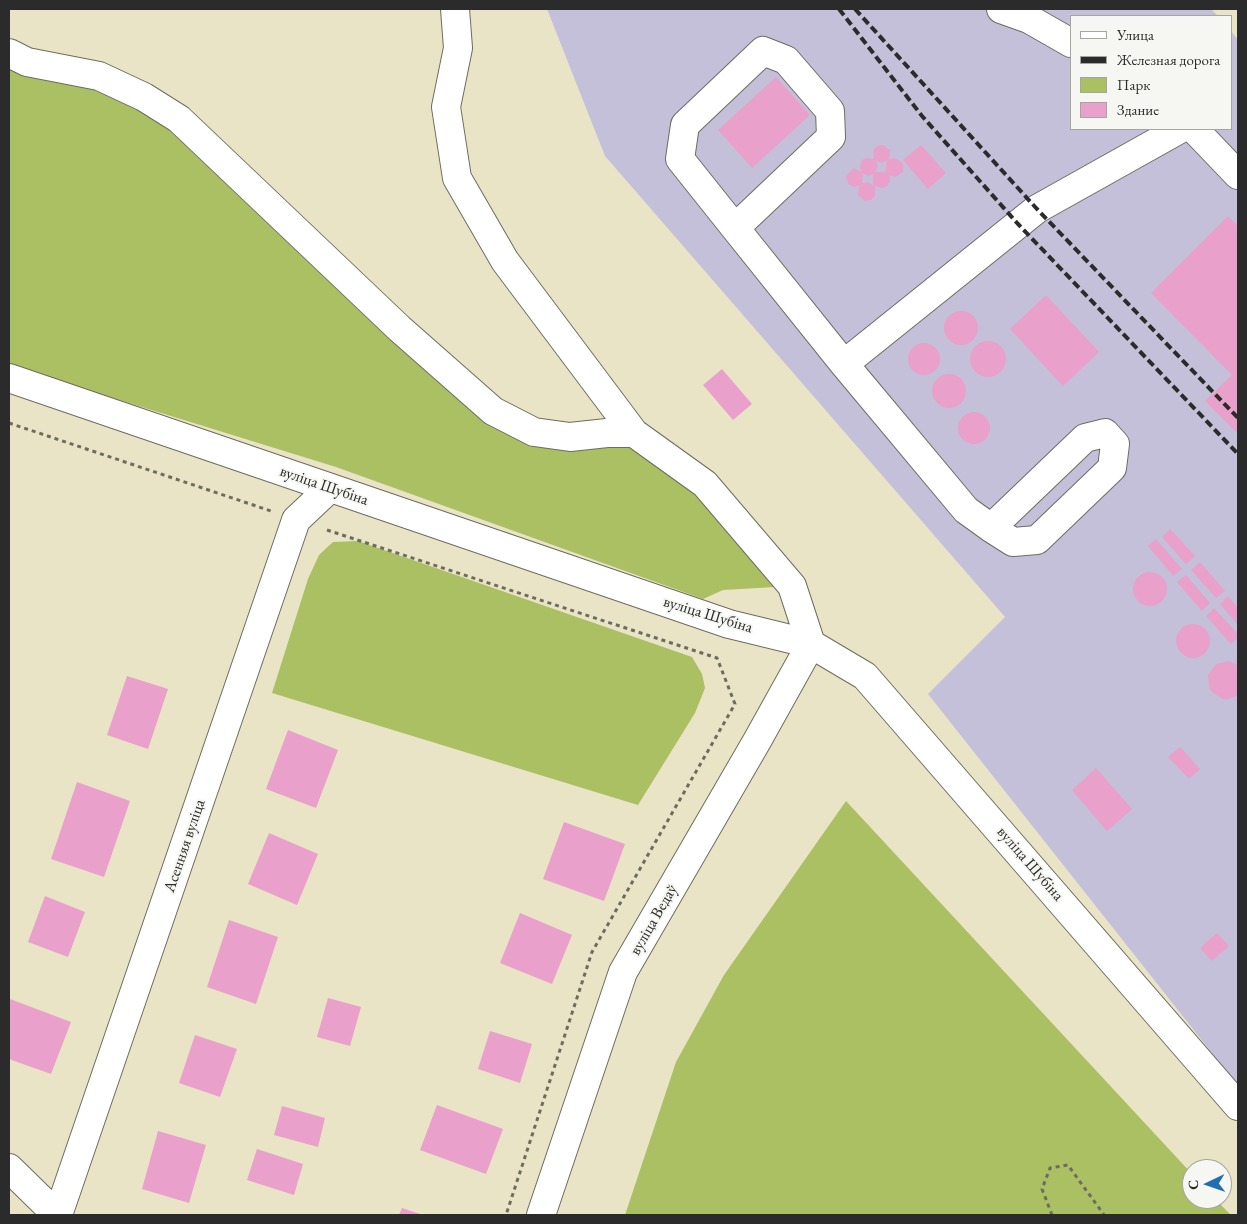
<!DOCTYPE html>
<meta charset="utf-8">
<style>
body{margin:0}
#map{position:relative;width:1247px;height:1224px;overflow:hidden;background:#e9e4c6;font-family:"EB Garamond",serif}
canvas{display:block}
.frame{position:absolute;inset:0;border:10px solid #2b2b2b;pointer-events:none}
.legend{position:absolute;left:1070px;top:15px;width:162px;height:115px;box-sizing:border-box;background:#f6f6f2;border:1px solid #a5a5a2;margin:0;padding:6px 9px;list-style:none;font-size:15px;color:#2b2b2b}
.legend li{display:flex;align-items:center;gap:10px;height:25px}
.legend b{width:25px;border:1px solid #a5a5a2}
.north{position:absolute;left:1182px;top:1159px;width:50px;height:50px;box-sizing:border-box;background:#f6f6f2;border:1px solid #a5a5a2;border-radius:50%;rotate:267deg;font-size:14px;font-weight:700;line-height:20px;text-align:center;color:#2b2b2b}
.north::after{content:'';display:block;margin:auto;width:18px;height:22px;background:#1f6fb2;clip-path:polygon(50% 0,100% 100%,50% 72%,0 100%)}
</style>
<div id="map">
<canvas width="1247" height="1224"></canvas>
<div class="frame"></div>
<ul class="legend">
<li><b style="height:6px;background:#fff"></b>Улица</li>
<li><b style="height:6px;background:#2b2b2b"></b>Железная дорога</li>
<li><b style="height:14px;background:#abbf63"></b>Парк</li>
<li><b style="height:14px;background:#e9a0ca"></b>Здание</li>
</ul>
<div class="north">С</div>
</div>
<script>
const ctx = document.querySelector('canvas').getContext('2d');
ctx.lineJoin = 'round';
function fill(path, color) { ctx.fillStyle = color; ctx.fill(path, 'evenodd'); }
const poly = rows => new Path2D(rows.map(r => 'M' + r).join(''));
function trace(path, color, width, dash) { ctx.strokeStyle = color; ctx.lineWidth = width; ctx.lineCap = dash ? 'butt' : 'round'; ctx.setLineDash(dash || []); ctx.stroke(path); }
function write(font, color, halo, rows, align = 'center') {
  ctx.font = font + ' "EB Garamond",serif'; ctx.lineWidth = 4; ctx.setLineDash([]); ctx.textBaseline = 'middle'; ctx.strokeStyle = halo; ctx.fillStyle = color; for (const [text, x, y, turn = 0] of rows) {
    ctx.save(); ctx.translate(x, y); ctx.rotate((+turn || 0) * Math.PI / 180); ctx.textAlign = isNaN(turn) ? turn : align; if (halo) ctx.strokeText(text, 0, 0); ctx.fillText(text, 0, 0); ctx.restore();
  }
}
const industrial = poly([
 [547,9,1211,9,1218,16,1071,16,1071,129,1231,129,1231,31,1238,40,1238,1086,928,694,1005,617,605,156]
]);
const green = poly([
 [9,53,143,97,534,432,634,433,792,586,723,590,703,599,336,467,9,366],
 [358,541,692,657,702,674,705,688,695,713,638,805,272,693,308,579,319,555,333,542],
 [846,801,1192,1174,1192,1199,1215,1199,1231,1215,625,1215,676,1062,724,975]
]);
const building = poly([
 [776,77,810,115,752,168,718,130],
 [883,145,890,150,889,159,895,158,903,163,903,172,895,177,889,175,890,181,887,186,882,188,875,186,875,196,871,200,865,201,858,195,859,185,854,187,848,184,846,176,854,168,862,172,860,168,862,160,867,158,874,159,873,150,877,146],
 [875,160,881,163,887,161,885,172,875,172,878,166],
 [863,173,868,176,873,174,873,185,868,182,862,183],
 [921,145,946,173,928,189,903,160],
 [1228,216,1238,226,1238,434,1205,401,1232,375,1151,293],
 [1046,295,1099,352,1063,386,1010,329],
 '944 328a17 17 0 1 1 34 0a17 17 0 1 1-34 0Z',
 '970 359a18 18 0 1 1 36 0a18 18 0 1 1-36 0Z',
 '908 359a16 16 0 1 1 32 0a16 16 0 1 1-32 0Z',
 [722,369,752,404,733,420,703,385],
 '932 391a17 17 0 1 1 34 0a17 17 0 1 1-34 0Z',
 '958 428a16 16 0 1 1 32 0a16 16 0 1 1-32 0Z',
 [1170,529,1195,556,1186,564,1162,537],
 [1156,539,1182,569,1173,576,1148,546],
 [1200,562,1225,591,1216,598,1191,570],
 '1133 589a17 17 0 1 1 34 0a17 17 0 1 1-34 0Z',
 [1186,575,1210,603,1202,611,1177,582],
 [1228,596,1238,608,1238,625,1220,604],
 [1214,608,1238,634,1238,638,1231,644,1206,616],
 '1176 641a17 17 0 1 1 34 0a17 17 0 1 1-34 0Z',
 [1228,661,1238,665,1238,695,1229,699,1223,699,1213,693,1209,688,1208,675,1216,664],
 [127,676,168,689,148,749,107,735],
 [288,730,338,750,316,808,266,789],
 [1180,747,1200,769,1189,779,1168,757],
 [1096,768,1132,809,1107,831,1072,790],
 [77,782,130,801,104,877,51,859],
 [564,822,625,844,604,901,543,879],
 [269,833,318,854,297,905,248,884],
 [45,896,85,912,68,957,28,942],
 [520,913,572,935,552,984,500,963],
 [229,920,278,937,256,1004,207,987],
 [1217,933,1229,946,1212,961,1200,948],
 [328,998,361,1007,350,1046,317,1037],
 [10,999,71,1022,51,1074,9,1059],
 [490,1031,532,1044,520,1083,478,1069],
 [195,1035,237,1049,220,1097,179,1083],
 [437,1105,503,1129,486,1174,420,1150],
 [282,1106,325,1118,318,1147,274,1135],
 [158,1131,206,1145,189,1203,142,1189],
 [257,1149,303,1164,294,1195,247,1180],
 [402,1208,423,1215,399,1215]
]);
const path = poly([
 [9,423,271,511],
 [327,530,717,658,735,704,592,952,506,1215],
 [1052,1215,1042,1189,1050,1168,1068,1165,1104,1215]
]);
const minor = poly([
 [455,9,458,48,446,107,457,178,505,261,634,433,705,484,792,586,811,644],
 [1001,9,1029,19,1071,43],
 [9,53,27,62,99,76,144,97,179,119,400,329,493,411,534,432,570,437,607,433,634,433],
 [1194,129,1238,175],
 [735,228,831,137,830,111,786,60,763,51,685,125,680,159,735,228,844,364,966,510,991,528,1013,542,1037,540,1112,468,1115,444,1105,433,1085,438,991,528],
 [844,364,1037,209,1180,129],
 [9,378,729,624,811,644,865,676,1238,1106],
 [9,1168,57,1215],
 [58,1215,296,520,330,488],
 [541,1215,623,972,757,741,811,644]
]);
const rail = poly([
 [839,9,922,116,1018,224,1238,454],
 [855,9,1037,209,1238,418]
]);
const streetNames = [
 ["вуліца Шубіна",324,486,19],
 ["вуліца Шубіна",708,615,17],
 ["Асенняя вуліца",185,846,-71],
 ["вуліца Шубіна",1030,864,49],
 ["вуліца Ведаў",654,920,-60]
];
fill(industrial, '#c5c0da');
fill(green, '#abbf63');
fill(building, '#e9a0ca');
trace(minor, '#6e6c61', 30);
trace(path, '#6e6c61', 3, [4, 4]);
trace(minor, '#fff', 28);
trace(rail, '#2b2b2b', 4, [8, 4]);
write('16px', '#2b2b2b', '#f6f6f2', streetNames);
</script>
